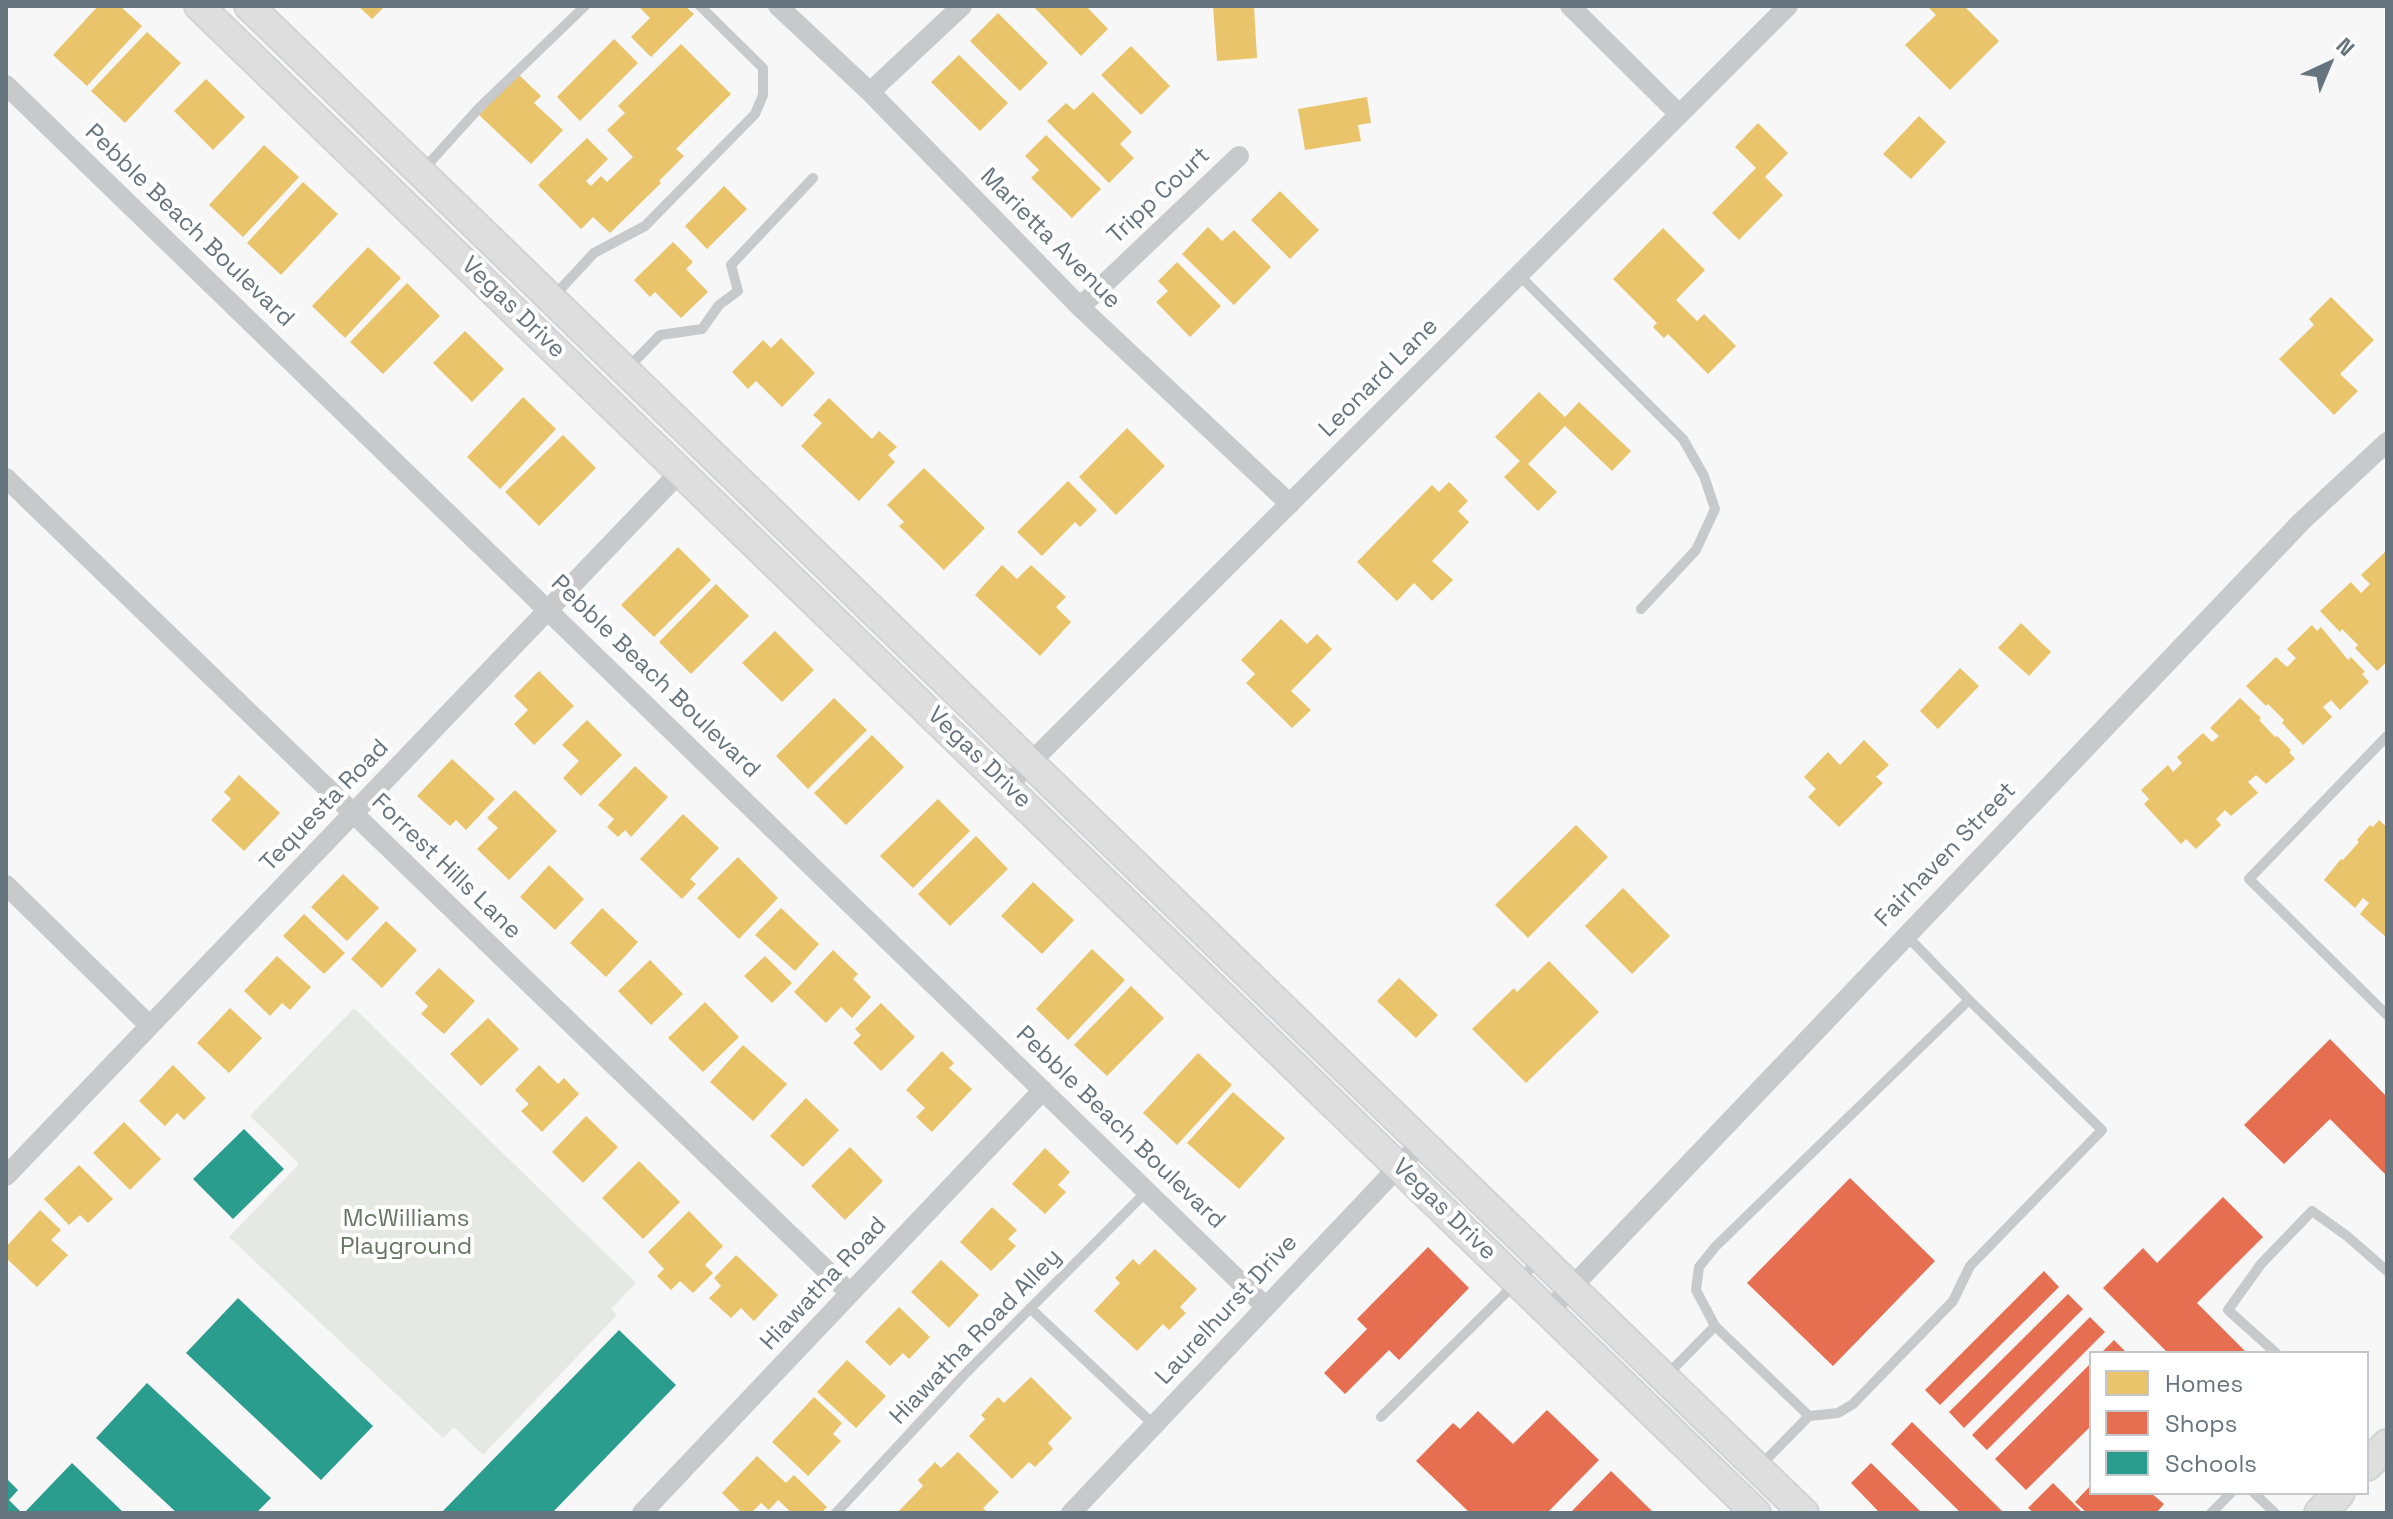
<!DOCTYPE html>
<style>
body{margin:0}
#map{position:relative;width:2393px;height:1519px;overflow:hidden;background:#f7f7f7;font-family:"Space Grotesk",sans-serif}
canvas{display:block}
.frame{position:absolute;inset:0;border:8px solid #66747d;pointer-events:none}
.legend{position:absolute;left:2089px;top:1351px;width:280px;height:144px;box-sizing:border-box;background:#fff;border:2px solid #c2c7cb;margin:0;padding:10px 14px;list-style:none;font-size:24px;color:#66747d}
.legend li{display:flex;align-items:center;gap:16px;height:40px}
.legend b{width:40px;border:2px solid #c2c7cb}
.north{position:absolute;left:2289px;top:24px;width:80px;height:80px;-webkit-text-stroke:6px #fff;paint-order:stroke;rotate:44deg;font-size:22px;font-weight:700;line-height:32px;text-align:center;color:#66747d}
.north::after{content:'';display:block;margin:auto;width:28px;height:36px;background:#66747d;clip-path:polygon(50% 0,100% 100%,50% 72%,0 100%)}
</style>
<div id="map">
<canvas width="2393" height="1519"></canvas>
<div class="frame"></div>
<ul class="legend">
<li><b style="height:22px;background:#e9c46a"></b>Homes</li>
<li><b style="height:22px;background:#e76f51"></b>Shops</li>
<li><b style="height:22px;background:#2a9d8f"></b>Schools</li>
</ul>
<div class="north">N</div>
</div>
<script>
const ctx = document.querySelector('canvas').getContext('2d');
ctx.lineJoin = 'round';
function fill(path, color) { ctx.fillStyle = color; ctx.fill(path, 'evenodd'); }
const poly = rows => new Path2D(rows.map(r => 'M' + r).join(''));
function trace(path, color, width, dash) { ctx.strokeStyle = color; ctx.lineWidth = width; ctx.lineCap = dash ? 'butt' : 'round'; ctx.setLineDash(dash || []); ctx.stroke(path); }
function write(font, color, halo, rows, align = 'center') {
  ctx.font = font + ' "Space Grotesk",sans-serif'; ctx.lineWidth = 8; ctx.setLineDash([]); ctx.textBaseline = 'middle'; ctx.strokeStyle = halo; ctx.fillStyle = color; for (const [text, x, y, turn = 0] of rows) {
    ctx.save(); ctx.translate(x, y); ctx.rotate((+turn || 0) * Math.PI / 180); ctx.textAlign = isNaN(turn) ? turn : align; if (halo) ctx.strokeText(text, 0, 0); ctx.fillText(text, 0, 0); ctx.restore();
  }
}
const green = poly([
 [354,1008,636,1283,611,1309,617,1315,483,1455,454,1427,443,1438,229,1237,299,1164,250,1116]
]);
const homes = poly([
 [98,6,120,6,142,26,87,86,53,55],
 [358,6,385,6,372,19],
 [638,6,685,6,694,14,651,57,631,37,650,18],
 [1033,6,1086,6,1108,29,1081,56],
 [1213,6,1254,6,1257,58,1217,61],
 [1927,6,1964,6,1999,41,1950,90,1905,45,1936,15],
 [998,13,1048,63,1020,91,970,41],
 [147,32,181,63,125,123,91,91],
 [614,39,638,63,580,121,557,97],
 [681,44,731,94,676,149,684,156,659,181,661,183,610,233,593,217,581,229,538,185,587,138,608,159,586,181,591,186,601,176,607,182,633,157,607,130,625,113,618,106],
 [1131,46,1170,86,1141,115,1101,75],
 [959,55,1008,103,980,131,931,82],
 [518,74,541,96,534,103,563,130,531,164,479,115],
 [206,79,245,117,213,150,174,111],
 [1093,92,1132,132,1120,144,1134,158,1109,183,1047,121,1066,103,1074,110],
 [1367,97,1371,123,1358,125,1361,141,1305,150,1298,109],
 [1919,116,1946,142,1911,179,1883,154],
 [1758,123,1788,153,1765,177,1783,195,1739,240,1712,213,1756,168,1735,147],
 [1046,135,1101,189,1072,218,1031,178,1039,170,1025,156],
 [264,145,299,177,243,237,209,205],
 [303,182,338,214,281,275,247,243],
 [724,186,747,209,707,249,685,226],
 [1280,191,1319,230,1290,259,1251,220],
 [1208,227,1222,241,1234,230,1271,267,1234,305,1182,254],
 [1663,228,1705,270,1676,300,1697,321,1704,314,1736,346,1708,374,1668,334,1664,338,1653,327,1657,323,1613,279],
 [673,242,693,262,686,269,708,292,681,318,655,292,650,297,634,280],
 [368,247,401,278,345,338,312,306],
 [1177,262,1221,306,1190,337,1156,302,1168,291,1158,281],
 [407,283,440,316,383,374,350,342],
 [2331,297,2374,340,2340,374,2358,391,2334,415,2279,359,2314,325,2309,319],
 [465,331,504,369,472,402,433,363],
 [781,338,815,373,782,407,756,381,748,389,732,372,763,340,771,348],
 [1539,392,1565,417,1579,402,1631,451,1612,471,1565,426,1528,464,1557,492,1538,511,1504,477,1520,461,1495,437],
 [523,397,556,429,500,489,467,457],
 [829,398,872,439,879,431,897,447,888,455,895,462,859,501,801,446,822,423,813,415],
 [1127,428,1165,466,1116,515,1079,477],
 [563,435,596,468,539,526,505,492],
 [924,468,985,528,944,570,899,526,904,522,887,505],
 [1068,481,1097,510,1080,527,1075,522,1042,556,1017,532],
 [1449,482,1468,501,1458,511,1469,522,1432,561,1453,580,1432,601,1414,583,1397,601,1357,562,1432,485,1439,492],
 [678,547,711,580,654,637,621,605],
 [2387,550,2387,662,2377,671,2355,648,2358,645,2342,629,2340,632,2320,611,2351,582,2361,593,2370,584,2361,575],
 [1002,565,1017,579,1031,565,1066,597,1056,607,1071,622,1040,656,975,595],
 [716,584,749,616,691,674,659,642],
 [1281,619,1307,644,1317,634,1332,649,1291,691,1311,710,1292,728,1246,683,1255,674,1241,660],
 [2021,623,2051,652,2029,676,1998,648],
 [2312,625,2317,631,2321,627,2348,660,2351,657,2365,672,2362,674,2369,682,2340,710,2331,700,2323,707,2332,717,2303,745,2282,723,2284,720,2268,704,2266,706,2246,686,2276,657,2287,667,2296,658,2287,649],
 [775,631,814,670,782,702,742,663],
 [1960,668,1979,686,1938,729,1920,711],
 [539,671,574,706,534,745,514,724,528,710,514,696],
 [834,698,867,730,808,789,776,756],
 [2240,698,2261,718,2259,720,2275,737,2277,736,2291,750,2289,752,2295,759,2266,784,2256,775,2248,782,2258,793,2231,816,2225,810,2216,819,2221,825,2196,849,2186,839,2181,844,2144,804,2149,799,2141,790,2168,765,2173,772,2182,763,2177,757,2203,733,2212,742,2219,736,2210,728],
 [587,720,622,755,581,796,563,778,579,761,562,745],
 [872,735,904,767,846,825,814,793],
 [1864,740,1889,765,1876,777,1883,783,1839,827,1808,797,1816,789,1804,777,1828,752,1840,765],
 [452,759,495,799,466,830,456,820,450,826,417,796],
 [635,766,668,797,631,837,625,830,618,837,607,827,614,819,598,805],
 [239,775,280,813,244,851,211,820,231,799,224,792],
 [515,790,557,831,509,880,477,849,498,828,487,818],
 [938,799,970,831,913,888,880,856],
 [683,814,719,848,690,879,696,884,682,899,640,859],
 [2379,820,2387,827,2387,938,2360,914,2369,903,2363,898,2355,908,2324,880,2341,859,2343,860,2359,842,2357,840,2370,825,2373,827],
 [1576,825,1608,857,1528,938,1495,905],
 [976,836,1008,869,950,926,918,894],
 [738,857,778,898,739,939,697,898],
 [549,865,584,899,555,930,520,897],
 [343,874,379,908,347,941,311,907],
 [1033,882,1074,920,1042,954,1001,916],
 [1623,888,1670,936,1632,974,1585,926],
 [602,908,638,942,606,977,570,943],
 [781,908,819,944,795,971,755,935],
 [304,914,345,953,324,974,283,936],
 [386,921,417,950,382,988,351,959],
 [1092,949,1125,980,1068,1040,1036,1009],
 [833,950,858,974,853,979,871,997,852,1018,841,1007,826,1023,794,992],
 [277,956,311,987,290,1010,282,1003,270,1016,244,991],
 [765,956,792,983,772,1003,744,976],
 [650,960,683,994,651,1025,618,991],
 [1549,961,1599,1012,1526,1083,1472,1029,1514,988,1517,992],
 [439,968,475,1001,444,1034,421,1014,428,1006,415,993],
 [1399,978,1438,1015,1416,1038,1377,1001],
 [1131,986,1164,1018,1107,1076,1074,1045],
 [705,1002,739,1037,703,1072,668,1038],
 [881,1003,915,1037,881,1071,853,1043,861,1035,855,1029],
 [230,1008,262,1038,229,1073,197,1043],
 [488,1018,519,1049,481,1086,450,1054],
 [743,1045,787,1084,753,1121,710,1082],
 [942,1051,954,1063,949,1068,972,1089,932,1132,916,1117,925,1108,906,1090],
 [1198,1053,1232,1085,1177,1145,1143,1113],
 [173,1065,206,1098,184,1120,177,1113,165,1126,139,1101],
 [539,1065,558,1084,564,1078,579,1094,542,1132,521,1111,529,1104,515,1090],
 [1233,1092,1285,1138,1239,1189,1187,1143],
 [806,1098,839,1130,803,1167,770,1136],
 [586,1116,618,1147,583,1183,552,1152],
 [124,1122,161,1159,130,1190,93,1153],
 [850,1147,883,1181,845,1220,811,1186],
 [1045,1148,1070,1172,1058,1185,1066,1192,1045,1214,1012,1184],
 [639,1161,680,1202,643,1239,602,1198],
 [79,1165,113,1199,88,1223,80,1215,69,1225,44,1199],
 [992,1207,1017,1230,1008,1239,1016,1246,991,1271,960,1242],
 [40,1210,61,1230,51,1240,68,1255,37,1287,6,1258,6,1247],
 [689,1211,723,1246,705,1265,713,1273,693,1293,680,1281,671,1290,657,1276,664,1269,648,1252],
 [1155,1249,1197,1289,1180,1307,1186,1313,1169,1330,1163,1324,1137,1351,1094,1311,1120,1283,1115,1278,1133,1259,1139,1265],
 [736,1255,778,1295,754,1321,741,1308,731,1318,709,1298,721,1286,714,1278],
 [941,1260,979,1295,949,1328,911,1292],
 [899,1307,930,1337,909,1359,903,1353,890,1366,865,1342],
 [847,1360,886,1396,856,1428,817,1392],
 [1031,1377,1072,1418,1048,1443,1053,1449,1035,1467,1029,1462,1012,1479,969,1436,985,1419,981,1415,998,1397,1004,1403],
 [814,1397,842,1423,833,1434,841,1441,808,1476,772,1442],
 [958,1452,999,1492,983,1508,988,1513,897,1513,923,1486,918,1480,935,1462,941,1468],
 [757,1456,786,1483,794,1475,827,1507,821,1513,792,1513,778,1500,769,1510,761,1503,751,1513,742,1513,722,1493]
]);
const shops = poly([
 [2330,1039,2387,1097,2387,1176,2330,1119,2284,1164,2244,1125],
 [1850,1178,1935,1261,1833,1366,1747,1283],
 [2223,1197,2263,1237,2197,1303,2247,1353,2168,1353,2103,1288,2143,1248,2157,1263],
 [1428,1247,1469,1288,1399,1360,1389,1350,1345,1394,1324,1373,1367,1329,1357,1319],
 [2044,1271,2059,1287,1940,1405,1925,1390],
 [2068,1294,2083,1309,1964,1428,1949,1412],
 [2090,1317,2105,1332,1987,1450,1972,1435],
 [2114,1340,2127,1353,2101,1353],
 [2091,1363,2091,1426,2026,1490,1995,1459],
 [1547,1410,1599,1460,1547,1513,1470,1513,1416,1461,1453,1423,1460,1429,1478,1411,1513,1444],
 [1912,1422,2004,1513,1961,1513,1891,1444],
 [1871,1463,1922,1513,1880,1513,1851,1483],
 [1611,1471,1654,1513,1570,1513],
 [2053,1483,2083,1513,2034,1513,2028,1508],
 [2091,1485,2091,1493,2151,1493,2164,1504,2156,1513,2087,1513,2075,1502]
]);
const schools = poly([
 [244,1129,284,1169,233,1219,193,1179],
 [238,1298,373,1426,321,1480,186,1353],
 [619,1330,676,1385,552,1513,441,1513],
 [147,1383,271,1498,256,1513,177,1513,96,1438],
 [72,1463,124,1513,24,1513],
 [6,1478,18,1490,9,1500,22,1513,6,1513]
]);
const lane = poly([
 [422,171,479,108,585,6],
 [1519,275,1683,439,1704,476,1715,509,1696,550,1641,609],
 [554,296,594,253,645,226,755,114,763,95,763,68,700,6],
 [626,370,660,335,702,329,719,305,738,291,731,265,813,178],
 [2387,736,2249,879,2387,1015],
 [1906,935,1969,1000],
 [1030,1308,1154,1425],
 [1715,1326,1809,1416],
 [2276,1353,2228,1310,2261,1264,2312,1211,2347,1236,2387,1271],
 [1665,1377,1715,1326,1696,1290,1699,1267,1715,1247,1969,1000,2102,1130,1970,1266,1953,1301,1853,1404,1838,1413,1809,1416,1758,1468],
 [1381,1417,1539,1260],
 [2254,1493,2275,1513],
 [836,1513,964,1375,1147,1191],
 [2211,1513,2231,1493]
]);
const street = poly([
 [778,6,870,92,1080,307,1290,504],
 [1570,6,1679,114],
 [6,85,1266,1307],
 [870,92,962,6],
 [1080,307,1239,156],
 [6,478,850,1293],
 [1007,786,1788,6],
 [6,885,150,1026],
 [6,1176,681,471],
 [1549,1311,2301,522,2387,442],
 [642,1513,1043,1090],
 [1071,1513,1421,1143]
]);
const secondary = poly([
 [199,6,1756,1513],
 [249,6,1804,1513]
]);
const primary = poly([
 [2367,1465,2387,1445],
 [2320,1513,2339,1493]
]);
const streetNames = [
 ["Tripp Court",1159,196,-43],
 ["Pebble Beach Boulevard",189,226,44],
 ["Marietta Avenue",1050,239,45],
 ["Vegas Drive",513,308,44],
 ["Leonard Lane",1379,378,-45],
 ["Pebble Beach Boulevard",655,677,44],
 ["Vegas Drive",979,758,44],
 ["Tequesta Road",325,806,-46],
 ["Fairhaven Street",1946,855,-46],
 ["Forrest Hills Lane",446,867,44],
 ["Pebble Beach Boulevard",1120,1128,44],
 ["Vegas Drive",1444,1210,44],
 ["Hiawatha Road",824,1284,-47],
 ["Laurelhurst Drive",1227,1310,-47],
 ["Hiawatha Road Alley",976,1337,-46]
];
const parkNames = [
 ["McWilliams",406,1219],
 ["Playground",406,1247]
];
fill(green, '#e6e8e4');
fill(homes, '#e9c46a');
fill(shops, '#e76f51');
fill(schools, '#2a9d8f');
trace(secondary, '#d2d3d4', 32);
trace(primary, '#d2d3d3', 34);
trace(lane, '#c8c9ca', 10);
trace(street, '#c8c9ca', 20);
trace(secondary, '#dedede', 28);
trace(primary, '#dedede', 30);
write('24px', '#66747d', '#fff', streetNames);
write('24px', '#687664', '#fff', parkNames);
</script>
